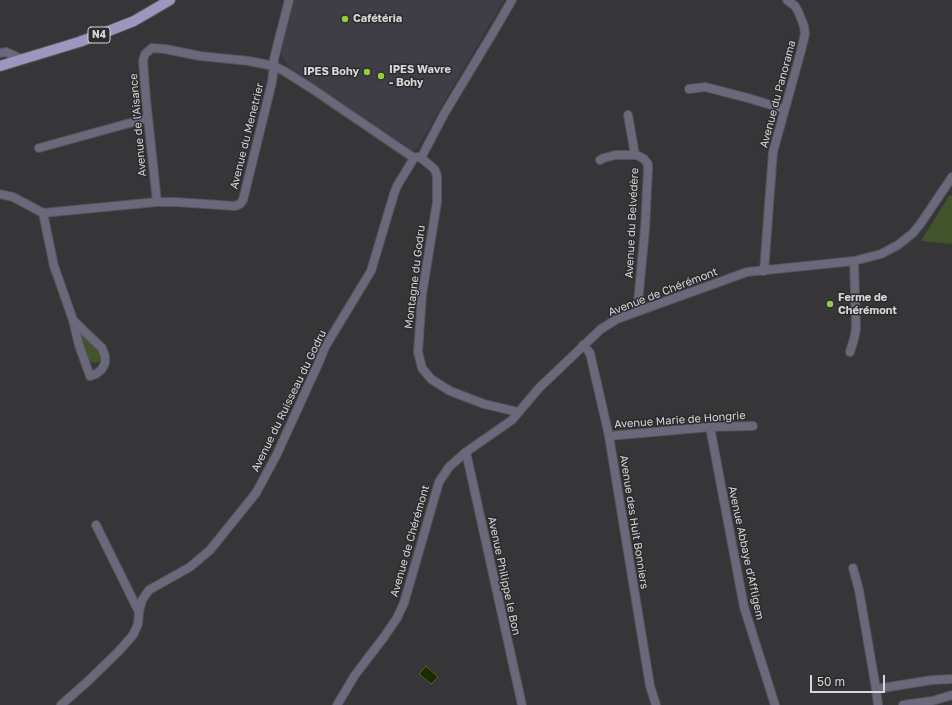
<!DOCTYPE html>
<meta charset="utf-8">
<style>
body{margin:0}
#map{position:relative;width:952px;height:705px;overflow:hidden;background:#363638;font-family:"Golos Text",sans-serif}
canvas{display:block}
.scale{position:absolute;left:810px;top:675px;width:75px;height:18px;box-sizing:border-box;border:2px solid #d6d5d7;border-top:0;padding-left:5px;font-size:12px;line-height:14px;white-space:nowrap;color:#d6d5d7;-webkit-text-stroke:3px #2c2c2e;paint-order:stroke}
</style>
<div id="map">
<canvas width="952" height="705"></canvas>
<div class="scale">50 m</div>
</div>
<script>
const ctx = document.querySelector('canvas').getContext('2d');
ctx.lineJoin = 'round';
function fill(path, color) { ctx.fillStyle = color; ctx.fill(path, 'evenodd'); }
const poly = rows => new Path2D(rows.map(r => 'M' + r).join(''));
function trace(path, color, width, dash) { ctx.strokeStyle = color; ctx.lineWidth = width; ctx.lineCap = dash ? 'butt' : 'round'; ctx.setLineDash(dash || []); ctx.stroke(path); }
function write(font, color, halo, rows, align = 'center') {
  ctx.font = font + ' "Golos Text",sans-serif'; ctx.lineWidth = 3; ctx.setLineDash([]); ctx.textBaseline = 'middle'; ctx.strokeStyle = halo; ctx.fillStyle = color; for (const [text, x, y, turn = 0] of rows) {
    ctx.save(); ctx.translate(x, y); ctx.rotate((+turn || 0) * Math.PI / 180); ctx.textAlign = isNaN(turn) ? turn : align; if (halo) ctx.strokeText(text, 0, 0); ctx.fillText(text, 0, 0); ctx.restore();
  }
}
const built = poly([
 [294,0,504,0,420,143,417,148,410,151,405,145,290,68,280,53]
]);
const green = poly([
 [952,195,952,244,921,241,949,196],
 [83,334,99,350,101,356,99,362,94,363,90,361,86,357,80,336]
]);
const water = poly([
 [426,666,438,677,431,684,419,674,426,666]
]);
const minor = poly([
 [0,53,6,52,22,59],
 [689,89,705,87,748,98,784,109],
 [628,115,635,155],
 [39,148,148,118],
 [421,158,432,167,435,170,437,176,437,202,422,295,418,352,422,368,431,379,450,391,484,404,518,412],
 [421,158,444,114,494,31,512,0],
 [600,160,604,158,615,155,637,155,644,159,648,164,648,169,645,229,638,302,639,311],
 [0,194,13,197,43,213,157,202,175,202,235,206,240,204,243,200,272,82,274,66,274,59,289,0],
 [157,202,146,99,143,61,145,54,152,48,165,49,200,56,249,61,274,66,284,71,311,88,414,158],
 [43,213,54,266,73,320,79,345,90,376,96,374,102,369,105,363,105,356,102,348,86,333,73,320],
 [764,271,773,152,801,51,805,34,804,26,798,11,795,6,787,0],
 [583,345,590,353,609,436,650,686,656,705],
 [850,352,854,339,856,329,854,261],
 [710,427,744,607,775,705],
 [609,436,710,427,753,426],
 [466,452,522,705],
 [96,525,139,612],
 [853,568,859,590,876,689],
 [61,705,87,682,118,652,133,635,138,624,139,612,142,600,149,590,190,567,210,550,256,493,277,454,319,362,325,347,371,271,394,194,397,186,414,158,418,157,421,158],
 [337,705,355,675,384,637,397,618,404,603,439,482,449,467,466,452,512,420,539,388,601,329,617,319,639,311,747,272,854,261,881,254,898,245,913,233,921,223,952,177],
 [878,705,876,689,932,680,952,679],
 [903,705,932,701,952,695]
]);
const primary = poly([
 [0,66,79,42,101,34,134,21,170,0]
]);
const markers = [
 [345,19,4,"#94cc3c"],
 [367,72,4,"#94cc3c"],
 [381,76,4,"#94cc3c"],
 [830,304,4,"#94cc3c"]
];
const shields = [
 [99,35,22]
];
const shieldNames = [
 ["N4",99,35]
];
const poiNames = [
 ["Cafétéria",353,19],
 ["IPES Wavre",389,70],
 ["- Bohy",389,83],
 ["IPES Bohy",359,72,"right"],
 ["Ferme de",838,298],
 ["Chérémont",838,311]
];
const streetNames = [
 ["Avenue du Panorama",778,94,-75],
 ["Avenue de l'Aisance",138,125,-95],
 ["Avenue du Menetrier",247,136,-76],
 ["Avenue du Belvédère",632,223,-87],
 ["Montagne du Godru",415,277,-83],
 ["Avenue de Chérémont",663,292,-21],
 ["Avenue du Ruisseau du Godru",289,401,-64],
 ["Avenue Marie de Hongrie",680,420,-4],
 ["Avenue des Huit Bonniers",634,522,81],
 ["Avenue de Chérémont",410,541,-74],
 ["Avenue Abbaye d'Affligem",746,553,78],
 ["Avenue Philippe le Bon",504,576,78]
];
fill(built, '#3f3e46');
fill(green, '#42542b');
fill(water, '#1b2b00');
trace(water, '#535e40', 1);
trace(minor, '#535355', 10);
trace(primary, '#535355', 12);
trace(minor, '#6a687b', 8);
trace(primary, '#9d97bf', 10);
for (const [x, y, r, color] of markers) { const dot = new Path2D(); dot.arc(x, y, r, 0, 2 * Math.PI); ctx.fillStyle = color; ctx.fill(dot); trace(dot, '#2c2c2e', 1.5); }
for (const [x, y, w] of shields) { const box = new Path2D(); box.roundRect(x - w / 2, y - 8, w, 16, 3); ctx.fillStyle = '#2c2c2e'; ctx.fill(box); trace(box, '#d6d5d7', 1); }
write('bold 10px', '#d6d5d7', null, shieldNames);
write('bold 11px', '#d6d5d7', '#2c2c2e', poiNames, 'left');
write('11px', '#d6d5d7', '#2c2c2e', streetNames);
</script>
